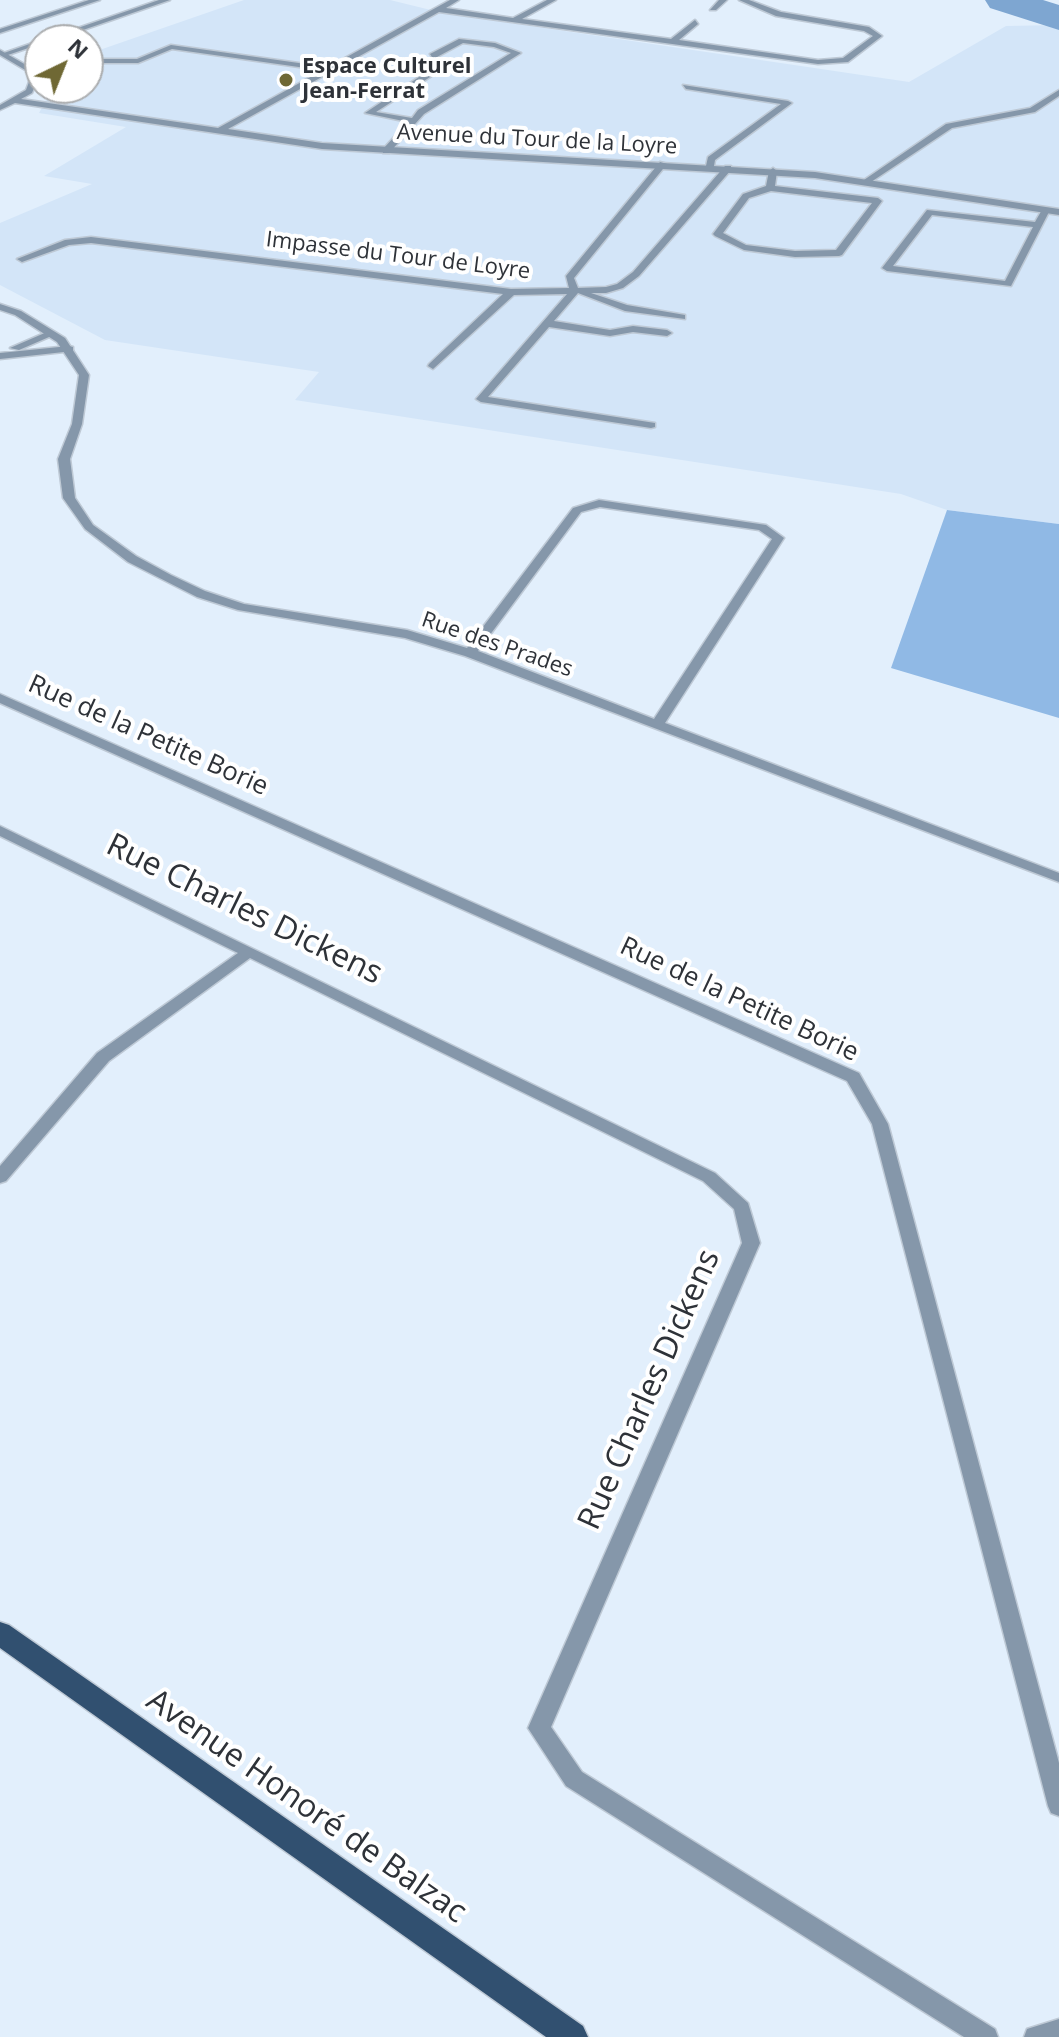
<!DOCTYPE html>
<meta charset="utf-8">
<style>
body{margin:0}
#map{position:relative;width:1059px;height:2037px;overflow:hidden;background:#e2effc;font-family:"Open Sans",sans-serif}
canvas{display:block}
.north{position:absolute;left:24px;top:24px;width:80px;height:80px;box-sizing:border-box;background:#fff;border:2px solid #abadaf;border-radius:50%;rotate:43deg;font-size:22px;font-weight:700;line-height:32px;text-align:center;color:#2e3238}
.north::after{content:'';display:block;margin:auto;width:28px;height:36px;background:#6f6834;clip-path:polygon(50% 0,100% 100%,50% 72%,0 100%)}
</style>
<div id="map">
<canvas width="1059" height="2037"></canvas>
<div class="north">N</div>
</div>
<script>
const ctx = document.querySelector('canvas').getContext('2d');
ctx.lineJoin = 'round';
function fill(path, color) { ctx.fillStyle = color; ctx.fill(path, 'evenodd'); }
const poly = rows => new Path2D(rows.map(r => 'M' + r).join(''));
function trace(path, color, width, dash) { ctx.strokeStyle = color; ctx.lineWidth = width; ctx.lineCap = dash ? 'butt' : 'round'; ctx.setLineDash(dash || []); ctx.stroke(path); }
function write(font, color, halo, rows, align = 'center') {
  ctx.font = font + ' "Open Sans",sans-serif'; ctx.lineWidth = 8; ctx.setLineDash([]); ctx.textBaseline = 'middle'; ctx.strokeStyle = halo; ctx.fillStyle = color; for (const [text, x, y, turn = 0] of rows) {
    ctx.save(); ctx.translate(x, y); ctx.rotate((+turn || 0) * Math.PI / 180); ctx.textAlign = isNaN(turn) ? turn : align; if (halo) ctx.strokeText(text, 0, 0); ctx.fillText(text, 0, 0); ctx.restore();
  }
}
const built = poly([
 [244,0,390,0,443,13,909,82,1006,26,1059,25,1059,524,947,510,901,494,295,400,319,372,105,340,0,285,0,223,92,184,44,176,126,127,39,113,53,88,88,88,88,54]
]);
const forest = poly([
 [947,510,1059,524,1059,718,891,668]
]);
const river = poly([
 [985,0,1043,0,1059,5,1059,30,990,8,985,0]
]);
const service = poly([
 [89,0,100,0,0,33,0,29,89,0],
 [159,0,170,0,54,40,43,40,159,0],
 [459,39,495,43,521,53,424,114,389,153,383,153,383,149,408,122,365,113,437,65,430,54,459,39],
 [463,43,494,47,511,53,418,110,412,118,376,112,444,68,437,57,463,43],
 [41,40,40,44,5,56,1,54,41,40],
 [171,45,327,67,331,69,327,71,172,49,138,63,88,63,88,59,137,59,171,45],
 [683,85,788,101,792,103,715,160,714,166,710,169,706,166,708,157,781,104,686,89,683,85],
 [1059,90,1059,96,1035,112,952,128,868,184,861,182,946,124,1030,108,1059,90],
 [660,162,667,164,574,278,578,288,606,287,617,284,633,272,725,166,731,166,731,170,639,276,623,288,606,293,591,293,627,305,685,315,685,319,625,311,578,293,554,321,610,330,633,326,667,330,672,333,667,336,633,332,610,336,549,327,488,397,655,423,655,427,651,428,481,402,476,399,567,294,514,295,433,369,428,366,429,364,503,294,91,243,69,245,22,262,17,259,65,240,91,237,511,289,569,288,566,276,660,162],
 [773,168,777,171,775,186,878,198,882,201,842,255,839,256,795,257,744,250,715,236,713,234,743,194,766,186,769,171,773,168],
 [771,191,872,203,836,250,795,251,746,245,723,233,749,198,771,191],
 [1043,208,1050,210,1011,286,887,271,882,268,927,210,1035,222,1043,208],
 [932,215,1033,227,1005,281,893,266,932,215],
 [47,332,56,334,19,350,10,348,47,332],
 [69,346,73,347,73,351,0,359,0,353,69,346]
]);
const minor = poly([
 [450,0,459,0,446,8,513,18,547,0,556,0,522,19,671,39,695,20,698,24,679,40,818,60,843,58,873,36,864,31,776,16,739,0,749,0,781,12,869,27,882,36,848,62,818,64,439,12,228,129,322,143,815,172,1059,209,1059,215,815,178,322,149,15,103,0,110,0,105,26,90,32,74,0,55,0,50,40,73,32,93,21,99,218,128,450,0],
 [719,0,727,0,716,10,710,10,719,0],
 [0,304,21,311,65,338,89,375,82,424,70,459,75,498,93,525,136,556,171,575,205,591,244,604,407,630,467,648,573,508,599,500,766,525,784,538,665,723,1059,873,1059,882,465,656,405,638,238,610,197,597,128,562,85,529,63,498,58,459,72,424,79,375,57,342,15,315,0,310,0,304],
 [600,507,759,530,772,539,654,719,478,651,581,512,600,507],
 [0,694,859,1073,888,1124,1059,1763,1059,1816,1051,1813,1048,1806,872,1124,847,1081,0,703,0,694],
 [0,826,715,1173,748,1203,760,1243,551,1727,582,1772,995,2029,998,2037,964,2037,566,1786,528,1728,742,1243,734,1209,703,1181,250,958,109,1061,6,1181,0,1183,0,1166,97,1053,238,953,0,836,0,826],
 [1059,2019,1059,2037,1024,2037,1027,2029,1059,2019]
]);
const primary = poly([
 [0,1622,9,1625,583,2026,588,2037,546,2037,0,1648,0,1622]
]);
const markers = [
 [286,80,8,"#6f6834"]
];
const farPoinames = [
 ["Espace Culturel",302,67],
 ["Jean-Ferrat",302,92]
];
const farStreetnames = [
 ["Avenue du Tour de la Loyre",537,140,3],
 ["Impasse du Tour de Loyre",398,256,7],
 ["Rue des Prades",497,645,19]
];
const streetNames = [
 ["Rue de la Petite Borie",148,736,24],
 ["Rue de la Petite Borie",739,1000,25]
];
const nearStreetnames = [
 ["Rue Charles Dickens",244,910,26],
 ["Rue Charles Dickens",650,1390,-66],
 ["Avenue Honoré de Balzac",306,1807,35]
];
fill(built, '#d3e5f8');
fill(forest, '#90b9e5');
fill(river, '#7ea6d1');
trace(service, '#bec9d5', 3);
trace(minor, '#bec9d5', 3);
trace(primary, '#bec9d5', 3);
fill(service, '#8597aa');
fill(minor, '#8597aa');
fill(primary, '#315070');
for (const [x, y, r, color] of markers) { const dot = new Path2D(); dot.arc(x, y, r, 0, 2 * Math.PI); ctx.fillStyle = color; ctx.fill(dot); trace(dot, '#fff', 3); }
write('bold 22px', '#2e3238', '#fff', farPoinames, 'left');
write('22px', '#2e3238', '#fff', farStreetnames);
write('26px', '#2e3238', '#fff', streetNames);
write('32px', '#2e3238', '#fff', nearStreetnames);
</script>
